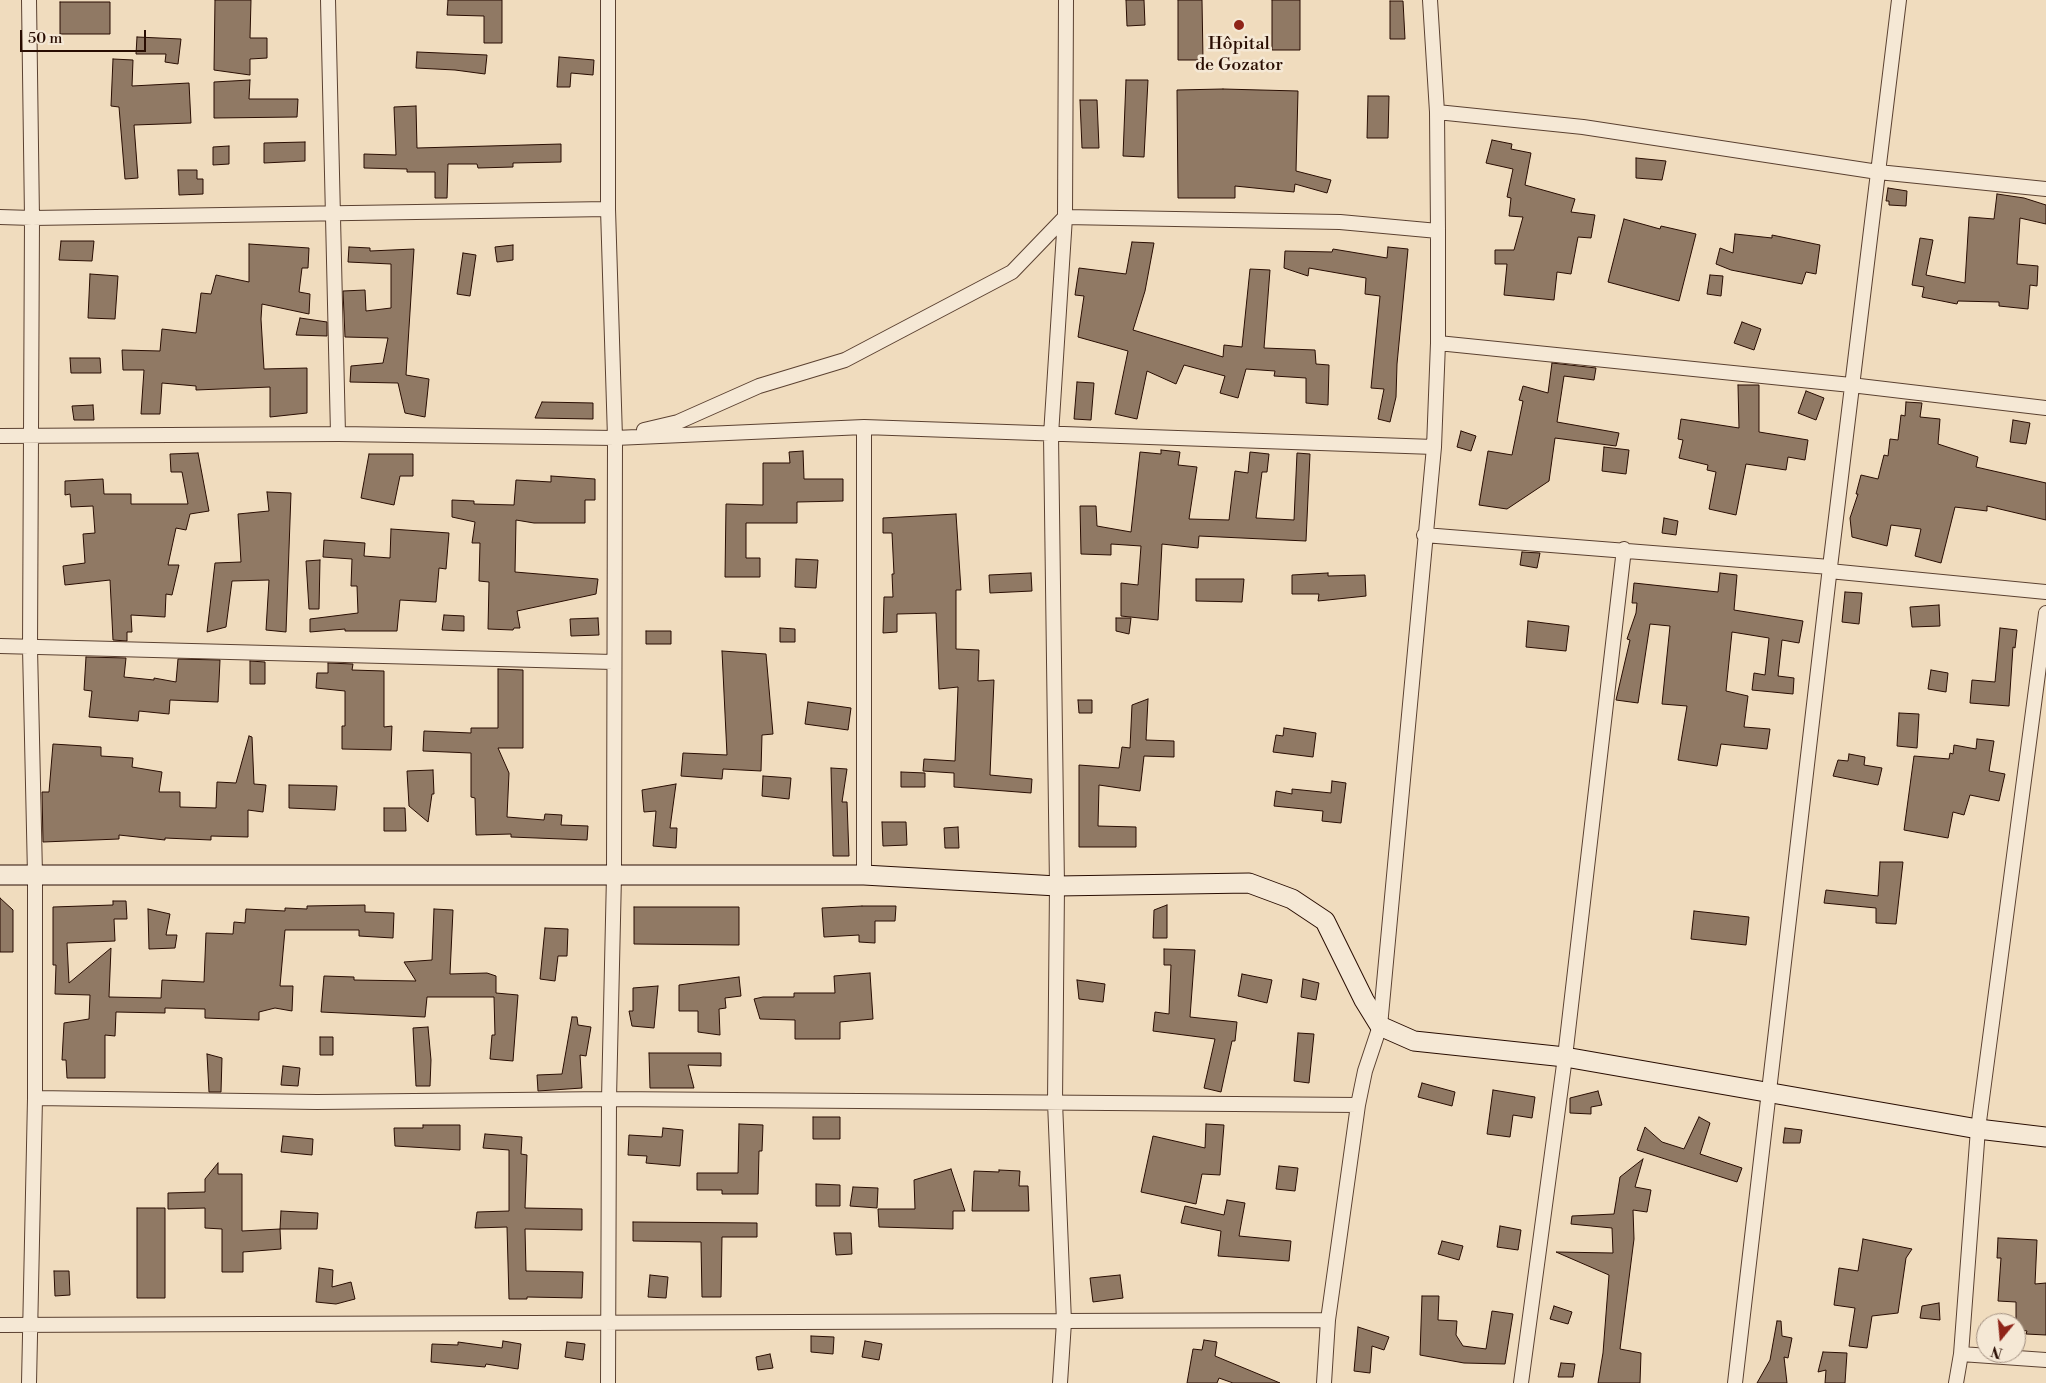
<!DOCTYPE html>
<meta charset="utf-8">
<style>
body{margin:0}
#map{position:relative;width:2046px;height:1383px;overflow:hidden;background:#f0dcbe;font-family:"Libre Bodoni",serif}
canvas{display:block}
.north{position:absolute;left:1976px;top:1313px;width:50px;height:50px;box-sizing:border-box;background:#f5e8d5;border:1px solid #a39081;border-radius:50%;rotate:197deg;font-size:14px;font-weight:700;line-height:20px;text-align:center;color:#290d02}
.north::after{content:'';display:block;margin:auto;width:18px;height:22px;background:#8f2418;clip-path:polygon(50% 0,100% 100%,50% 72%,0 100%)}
.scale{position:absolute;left:20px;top:30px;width:126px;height:22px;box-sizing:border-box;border:2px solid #290d02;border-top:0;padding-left:6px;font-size:15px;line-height:18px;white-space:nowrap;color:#290d02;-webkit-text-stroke:4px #f5e8d5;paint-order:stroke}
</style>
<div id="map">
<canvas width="2046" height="1383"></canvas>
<div class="north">N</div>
<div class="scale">50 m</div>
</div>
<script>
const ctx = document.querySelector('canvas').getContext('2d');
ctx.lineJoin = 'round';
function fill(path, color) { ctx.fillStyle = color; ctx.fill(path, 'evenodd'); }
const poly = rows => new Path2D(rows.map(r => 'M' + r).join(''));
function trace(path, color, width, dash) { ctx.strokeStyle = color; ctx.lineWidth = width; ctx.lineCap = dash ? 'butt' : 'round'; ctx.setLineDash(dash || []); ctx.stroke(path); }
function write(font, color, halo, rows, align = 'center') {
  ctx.font = font + ' "Libre Bodoni",serif'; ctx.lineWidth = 5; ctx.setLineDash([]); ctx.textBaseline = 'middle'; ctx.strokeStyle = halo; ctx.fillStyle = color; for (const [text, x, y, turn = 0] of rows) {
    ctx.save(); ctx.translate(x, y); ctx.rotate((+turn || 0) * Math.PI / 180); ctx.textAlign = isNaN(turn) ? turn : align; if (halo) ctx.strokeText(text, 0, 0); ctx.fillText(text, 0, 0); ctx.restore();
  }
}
const building = poly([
 [215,0,251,0,250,38,267,38,267,58,250,59,250,75,214,70,215,0],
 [448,0,502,0,502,43,484,43,484,16,447,15,448,0],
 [1126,0,1144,0,1145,25,1127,26,1126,0],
 [1178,0,1202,0,1203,60,1178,60,1178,0],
 [1272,0,1300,0,1300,50,1272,50,1272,0],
 [1390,1,1403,1,1405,39,1390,39,1390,1],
 [60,2,110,2,110,34,60,34,60,2],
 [137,37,181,39,178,64,165,62,166,54,136,54,137,37],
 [417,52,487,55,485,74,455,70,416,68,417,52],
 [559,57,594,60,593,75,571,73,570,87,557,87,559,57],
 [113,59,133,60,132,86,189,83,191,123,134,125,138,178,125,179,119,107,111,106,113,59],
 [250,80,249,99,298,99,297,117,214,118,214,82,250,80],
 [1126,80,1148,80,1144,157,1123,156,1126,80],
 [1223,89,1298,91,1296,171,1331,180,1327,193,1295,184,1294,192,1235,186,1235,198,1178,198,1177,90,1223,89],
 [1368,96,1389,96,1388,138,1367,138,1368,96],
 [1080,100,1097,100,1099,148,1082,148,1080,100],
 [416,106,417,148,561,144,561,162,513,163,513,167,478,168,477,164,448,164,447,198,435,198,435,172,407,172,407,169,364,168,364,154,396,155,394,107,416,106],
 [1492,140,1512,144,1511,149,1531,153,1525,185,1575,199,1571,212,1595,215,1591,238,1578,237,1571,274,1557,272,1554,300,1504,295,1507,264,1495,264,1495,250,1514,250,1523,217,1509,216,1511,198,1507,197,1513,169,1486,163,1492,140],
 [305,142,305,161,264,163,264,143,305,142],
 [229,146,229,164,213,165,213,147,229,146],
 [1636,158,1666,161,1662,180,1636,178,1636,158],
 [178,170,197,170,197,179,203,179,203,194,179,195,178,170],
 [1888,188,1907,191,1906,206,1889,205,1889,201,1886,201,1888,188],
 [1997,194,2024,198,2046,205,2046,224,2020,218,2017,264,2038,266,2037,286,2030,285,2028,309,1999,306,1999,302,1958,301,1957,304,1922,297,1924,287,1912,285,1920,238,1933,240,1926,275,1965,283,1969,217,1994,219,1997,194],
 [1624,219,1660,229,1661,226,1696,234,1679,301,1608,282,1624,219],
 [1735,234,1772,238,1772,235,1820,245,1816,274,1806,272,1802,284,1731,270,1716,264,1720,248,1733,253,1735,234],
 [61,241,94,241,92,261,59,260,61,241],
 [1132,242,1154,243,1145,291,1133,330,1223,357,1224,345,1242,347,1250,269,1270,270,1264,348,1315,350,1316,364,1329,365,1328,405,1306,403,1306,378,1274,376,1275,371,1246,369,1238,398,1220,393,1225,376,1184,365,1176,384,1147,371,1137,419,1115,414,1128,351,1078,337,1084,296,1075,295,1079,268,1126,274,1132,242],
 [249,244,309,248,308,268,302,268,299,292,310,294,309,314,262,304,261,319,264,369,307,368,307,413,270,417,270,387,196,390,196,386,162,383,160,414,141,414,144,370,123,370,122,350,160,351,162,329,196,333,201,293,211,294,216,275,249,282,249,244],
 [513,245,513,260,497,262,495,247,513,245],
 [349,247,370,248,370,251,414,249,406,375,429,379,425,417,405,413,398,383,350,382,351,366,383,363,388,338,345,337,343,291,365,290,366,311,391,308,391,264,348,262,349,247],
 [1388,247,1408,249,1397,364,1396,397,1390,422,1378,419,1384,389,1371,388,1380,296,1365,294,1366,278,1309,268,1308,276,1284,268,1285,251,1332,252,1333,249,1387,258,1388,247],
 [463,253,476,255,470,296,457,294,463,253],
 [90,274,118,276,115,319,88,318,90,274],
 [1710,275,1723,276,1721,296,1707,294,1710,275],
 [300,318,327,322,327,336,296,335,300,318],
 [1742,322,1761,329,1754,350,1734,343,1742,322],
 [70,358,100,358,101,373,71,373,70,358],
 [1552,363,1596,368,1594,380,1564,376,1557,422,1619,433,1616,446,1555,438,1549,481,1507,509,1479,505,1488,451,1512,455,1523,401,1519,400,1523,386,1548,393,1552,363],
 [1077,382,1094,383,1091,420,1074,419,1077,382],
 [1738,385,1759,385,1759,432,1808,440,1805,460,1788,457,1786,470,1746,464,1736,515,1709,509,1716,472,1707,470,1708,465,1679,458,1683,440,1678,439,1681,419,1739,428,1738,385],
 [1806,391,1824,398,1816,420,1798,413,1806,391],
 [542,402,593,403,593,419,535,418,542,402],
 [1906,402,1922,403,1920,417,1940,419,1938,444,1978,457,1976,467,2046,483,2046,520,1987,506,1987,511,1955,507,1941,563,1915,556,1921,529,1891,525,1887,546,1852,537,1850,518,1858,494,1856,494,1861,475,1878,479,1884,455,1888,456,1890,439,1898,440,1901,415,1905,416,1906,402],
 [93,405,94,420,74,420,72,406,93,405],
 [2013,420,2030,423,2026,444,2010,442,2013,420],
 [1461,431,1476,436,1471,451,1457,447,1461,431],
 [1604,447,1629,450,1626,474,1602,471,1604,447],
 [1161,450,1180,452,1178,465,1197,467,1189,519,1229,520,1235,471,1248,473,1250,452,1269,454,1267,472,1262,472,1256,518,1294,520,1297,453,1310,454,1306,541,1199,536,1198,548,1162,544,1158,620,1121,616,1121,583,1138,585,1141,546,1111,544,1111,555,1081,554,1080,506,1096,506,1097,526,1131,532,1140,452,1161,454,1161,450],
 [803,451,804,479,843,479,843,501,797,502,797,523,746,523,746,558,760,558,760,577,725,577,726,504,763,505,763,463,790,463,789,452,803,451],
 [198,453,209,511,190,514,186,530,176,528,168,565,179,565,172,595,166,594,165,617,131,615,132,632,127,632,127,641,113,640,110,580,65,585,63,566,85,563,83,534,95,533,93,506,71,507,70,494,65,495,65,481,103,479,104,494,131,494,131,504,188,504,182,472,171,472,170,454,198,453],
 [369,454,413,454,413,476,400,476,394,505,361,498,369,454],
 [551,476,595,479,595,500,585,500,585,523,534,523,516,520,515,572,598,579,596,594,517,611,520,628,514,628,513,630,488,629,489,582,479,581,480,543,472,543,475,522,452,517,452,500,474,501,474,504,514,505,516,480,551,482,551,476],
 [267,492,291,493,286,632,266,630,269,580,232,581,226,627,207,632,215,563,241,562,238,514,269,511,267,492],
 [956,514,961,590,956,590,956,649,979,650,978,681,994,680,990,775,1032,779,1031,793,954,787,954,773,923,771,924,759,955,761,958,687,939,689,936,613,897,614,897,632,883,633,884,597,893,597,892,574,894,574,892,533,883,533,883,518,956,514],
 [1664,518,1678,521,1676,535,1662,533,1664,518],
 [391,529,449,533,446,569,439,568,436,602,400,600,397,631,345,631,345,629,310,632,310,619,358,613,357,586,351,586,352,559,323,557,324,540,365,543,364,556,390,558,391,529],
 [1522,552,1540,553,1537,568,1520,565,1522,552],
 [796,559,818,560,816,588,795,587,796,559],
 [320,560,319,609,309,609,306,561,320,560],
 [1031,573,1032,591,990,593,989,575,1031,573],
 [1328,573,1328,576,1365,575,1366,596,1318,601,1319,594,1292,594,1292,575,1328,573],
 [1720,573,1737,575,1734,610,1803,621,1799,643,1782,640,1778,676,1794,678,1793,694,1752,690,1754,673,1765,675,1769,638,1732,632,1726,691,1748,696,1744,727,1770,729,1767,749,1721,744,1717,766,1678,760,1687,706,1662,704,1670,626,1650,624,1638,703,1616,700,1630,640,1627,639,1636,613,1637,603,1632,603,1634,583,1718,592,1720,573],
 [1196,579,1244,579,1242,602,1196,601,1196,579],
 [1845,592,1862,593,1859,624,1842,622,1845,592],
 [1939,605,1940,626,1912,627,1910,607,1939,605],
 [444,615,464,616,464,631,442,630,444,615],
 [598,618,599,635,571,636,570,619,598,618],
 [1116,618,1131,618,1129,634,1116,631,1116,618],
 [1528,621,1569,626,1566,651,1526,647,1528,621],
 [780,628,795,629,795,642,780,642,780,628],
 [2000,628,2017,630,2015,648,2013,647,2009,706,1970,703,1972,680,1995,682,2000,628],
 [646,631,671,631,671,644,646,644,646,631],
 [722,651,766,654,773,734,762,735,761,771,723,769,722,779,681,776,683,753,727,755,722,651],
 [86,657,126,658,124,677,154,680,154,678,176,682,178,659,220,660,218,702,170,700,169,714,139,711,138,721,89,717,92,691,84,690,86,657],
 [250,661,265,662,265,684,250,684,250,661],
 [328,663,353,664,352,670,384,671,384,727,392,726,391,750,342,749,342,726,345,726,345,691,316,688,317,673,328,673,328,663],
 [498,669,523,670,523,748,498,748,509,773,507,817,544,820,545,814,562,815,561,825,588,826,587,840,511,837,511,834,476,835,475,798,471,797,471,753,423,751,424,731,471,733,471,728,498,728,498,669],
 [1931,670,1948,673,1946,692,1928,689,1931,670],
 [1148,699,1146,740,1174,741,1174,757,1144,756,1140,791,1099,785,1098,826,1136,827,1136,847,1079,847,1079,765,1119,768,1122,747,1130,748,1132,705,1148,699],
 [1078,700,1092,700,1092,713,1079,713,1078,700],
 [808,702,851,708,848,730,805,724,808,702],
 [1899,713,1919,714,1917,748,1897,746,1899,713],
 [1284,728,1316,733,1313,757,1273,752,1276,735,1283,736,1284,728],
 [249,736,252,737,254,784,266,785,263,812,248,810,248,837,211,836,211,840,165,838,165,840,119,835,119,839,43,842,42,792,49,792,53,744,101,747,101,756,133,758,132,767,162,772,159,792,180,792,180,807,216,808,217,782,236,783,249,736],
 [1977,739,1994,741,1989,771,2005,774,1999,801,1970,795,1964,815,1953,812,1948,838,1904,830,1914,756,1949,759,1950,753,1953,754,1954,745,1976,749,1977,739],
 [1849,754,1865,757,1864,765,1882,768,1878,785,1833,776,1838,760,1848,761,1849,754],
 [831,768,847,769,842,802,847,802,849,856,833,856,831,768],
 [433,770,434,794,432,794,428,822,409,806,407,771,433,770],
 [901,772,925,773,925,787,901,787,901,772],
 [763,776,791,778,789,799,762,796,763,776],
 [1332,781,1346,783,1341,823,1322,821,1323,811,1274,806,1276,791,1292,794,1292,789,1331,793,1332,781],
 [676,784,670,828,677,828,676,848,653,846,656,811,644,812,642,790,676,784],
 [289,785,337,786,335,810,289,808,289,785],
 [384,808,405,808,406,831,384,831,384,808],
 [882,822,906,822,907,845,883,846,882,822],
 [958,827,959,848,945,848,944,828,958,827],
 [1880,862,1903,862,1896,924,1876,923,1876,908,1824,903,1826,890,1878,896,1880,862],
 [0,898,13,910,13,952,0,952,0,898],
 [113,901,126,901,127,919,114,919,115,941,67,943,69,983,111,948,109,997,161,998,162,980,204,982,206,933,233,934,234,922,245,923,246,909,285,911,285,908,307,909,307,906,365,905,365,912,394,913,393,938,359,936,359,930,285,930,280,986,293,986,292,1011,275,1008,259,1012,259,1020,205,1018,205,1009,165,1008,165,1013,116,1012,115,1036,105,1035,105,1078,67,1078,66,1060,62,1060,64,1023,89,1019,90,995,55,994,56,965,53,965,53,907,113,905,113,901],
 [1167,905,1167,938,1153,938,1154,910,1167,905],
 [862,906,896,906,895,921,875,921,875,943,859,942,859,935,824,937,822,908,862,906],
 [634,907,739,907,739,945,634,944,634,907],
 [148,909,170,914,166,935,177,935,175,948,149,949,148,909],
 [434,909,453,910,450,974,487,973,496,976,496,993,518,995,513,1061,490,1059,492,1035,495,1035,494,997,427,997,425,1017,321,1012,324,976,354,977,354,980,416,981,404,962,432,960,434,909],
 [1694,911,1749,917,1746,945,1691,939,1694,911],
 [545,928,568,929,567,956,558,956,555,981,540,979,545,928],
 [1164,949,1195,950,1190,1017,1237,1022,1235,1041,1232,1041,1221,1092,1204,1088,1215,1039,1153,1031,1155,1012,1169,1014,1171,965,1164,965,1164,949],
 [870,973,873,1019,840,1022,840,1039,795,1039,795,1020,760,1019,754,999,763,997,794,997,794,993,835,993,834,976,870,973],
 [1242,974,1272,980,1267,1003,1238,996,1242,974],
 [739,977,741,996,725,998,726,1008,719,1009,720,1035,698,1032,698,1011,679,1011,679,985,739,977],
 [1303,979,1319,983,1316,1000,1301,997,1303,979],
 [1077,980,1105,984,1103,1002,1079,999,1077,980],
 [658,986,654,1028,632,1026,629,1011,633,1011,633,988,658,986],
 [572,1017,577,1017,578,1025,591,1027,586,1056,580,1055,582,1088,538,1091,537,1075,562,1074,572,1017],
 [428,1027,431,1060,430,1086,416,1086,413,1028,428,1027],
 [1298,1033,1314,1034,1309,1083,1294,1081,1298,1033],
 [320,1037,333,1037,333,1055,320,1055,320,1037],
 [649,1053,721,1053,721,1066,688,1065,694,1088,650,1088,649,1053],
 [207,1054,222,1058,221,1092,209,1092,207,1054],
 [283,1066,300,1068,298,1086,281,1085,283,1066],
 [1422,1083,1455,1092,1452,1106,1418,1097,1422,1083],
 [1493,1090,1535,1097,1532,1118,1513,1115,1510,1137,1487,1134,1493,1090],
 [1598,1091,1602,1105,1591,1107,1591,1114,1570,1113,1570,1098,1598,1091],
 [813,1117,840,1117,840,1139,813,1139,813,1117],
 [1699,1117,1710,1123,1700,1154,1742,1168,1737,1182,1637,1150,1645,1127,1662,1142,1684,1149,1699,1117],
 [739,1124,763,1125,762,1151,759,1151,758,1194,722,1194,722,1190,697,1190,697,1173,738,1173,739,1124],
 [1206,1124,1224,1125,1220,1175,1202,1174,1196,1204,1141,1192,1153,1136,1205,1148,1206,1124],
 [423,1125,460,1125,460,1150,395,1146,394,1128,423,1128,423,1125],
 [663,1128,683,1130,680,1166,646,1163,647,1156,628,1155,629,1135,662,1137,663,1128],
 [1785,1128,1802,1130,1800,1143,1783,1143,1785,1128],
 [485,1134,522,1137,521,1154,527,1155,525,1208,582,1209,582,1230,525,1229,526,1271,583,1272,582,1298,527,1297,527,1299,509,1299,507,1227,475,1228,477,1212,509,1211,509,1150,483,1148,485,1134],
 [283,1136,313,1139,312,1155,281,1152,283,1136],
 [1643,1159,1635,1187,1651,1190,1647,1212,1633,1210,1634,1239,1620,1349,1641,1353,1640,1383,1598,1383,1603,1353,1609,1275,1556,1252,1613,1253,1612,1228,1571,1224,1572,1216,1614,1214,1620,1177,1643,1159],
 [218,1163,218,1174,242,1174,242,1231,280,1229,281,1249,243,1252,243,1272,222,1272,222,1229,205,1228,205,1208,168,1209,168,1193,205,1192,205,1179,218,1163],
 [1279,1166,1298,1168,1295,1191,1276,1189,1279,1166],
 [951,1169,965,1211,953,1211,953,1229,879,1227,878,1209,915,1209,914,1180,951,1169],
 [999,1170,1020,1171,1019,1186,1028,1186,1029,1211,972,1211,974,1171,999,1172,999,1170],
 [816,1184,840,1185,840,1206,816,1206,816,1184],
 [853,1187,878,1188,877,1208,850,1206,853,1187],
 [1227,1200,1245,1203,1239,1236,1291,1241,1289,1261,1218,1256,1221,1231,1181,1223,1185,1206,1224,1215,1227,1200],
 [137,1208,165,1208,165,1298,137,1298,137,1208],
 [281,1211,318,1213,317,1229,280,1229,281,1211],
 [633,1222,757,1223,757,1237,722,1237,721,1297,702,1297,701,1242,633,1241,633,1222],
 [1500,1226,1521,1230,1518,1250,1497,1247,1500,1226],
 [834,1233,851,1233,852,1254,836,1255,834,1233],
 [1998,1238,2037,1240,2035,1284,2046,1283,2046,1335,2026,1334,2027,1331,2016,1329,2016,1302,1998,1301,2001,1258,1997,1258,1998,1238],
 [1863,1239,1912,1249,1906,1258,1898,1313,1872,1316,1867,1348,1849,1346,1855,1308,1834,1305,1839,1268,1858,1271,1863,1239],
 [1442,1241,1463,1246,1459,1260,1438,1254,1442,1241],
 [319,1268,333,1270,332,1287,351,1282,355,1299,336,1304,316,1302,319,1268],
 [54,1271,69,1271,70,1295,55,1296,54,1271],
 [650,1275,668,1277,666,1298,648,1297,650,1275],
 [1120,1275,1123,1298,1093,1302,1090,1278,1120,1275],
 [1422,1296,1439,1296,1438,1320,1457,1321,1456,1335,1463,1346,1486,1349,1492,1311,1513,1314,1505,1364,1464,1363,1420,1355,1422,1296],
 [1939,1303,1940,1320,1920,1318,1922,1306,1939,1303],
 [1554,1306,1572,1312,1568,1324,1550,1319,1554,1306],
 [1777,1321,1781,1321,1782,1336,1792,1338,1788,1358,1784,1357,1787,1383,1757,1383,1770,1360,1777,1321],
 [1358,1327,1389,1337,1384,1350,1372,1346,1370,1373,1354,1371,1358,1327],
 [811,1336,834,1337,833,1354,811,1352,811,1336],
 [1204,1340,1217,1342,1215,1356,1280,1383,1233,1383,1219,1378,1217,1383,1187,1383,1193,1349,1202,1350,1204,1340],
 [503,1341,521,1344,518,1369,486,1364,485,1367,431,1362,432,1344,458,1345,458,1342,502,1348,503,1341],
 [865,1341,882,1344,879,1360,862,1357,865,1341],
 [567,1342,585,1344,583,1360,565,1357,567,1342],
 [1823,1352,1847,1353,1845,1383,1825,1383,1826,1370,1818,1372,1823,1352],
 [770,1354,773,1368,758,1370,756,1357,770,1354],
 [1561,1363,1575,1364,1573,1377,1558,1377,1561,1363]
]);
const street = poly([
 [29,0,32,218,30,648,35,875,35,1098,29,1383],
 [328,0,338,434],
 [1437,112,1583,127,1878,172,2046,189],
 [0,217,32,218,608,209],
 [1438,343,1851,385,2046,408],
 [644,430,678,422,759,386,845,360,1012,272,1065,217,1340,222,1438,231],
 [0,436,338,434,615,438,864,427,1434,447],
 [1424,535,1830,567,1829,571,2046,592],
 [0,646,613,662],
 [864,875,864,427],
 [35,1098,317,1102,609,1099,1358,1105],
 [0,1325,1328,1320],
 [1961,1354,2046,1360],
 [608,1383,609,1099,614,875,615,438,608,209,608,0],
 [1060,1383,1064,1322,1055,1102,1057,886,1051,435,1065,217,1066,0],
 [1324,1383,1328,1320,1358,1105,1365,1071,1380,1026,1434,447,1438,343,1438,231,1437,112,1430,0],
 [1521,1383,1565,1057,1624,549],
 [1735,1383,1830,567,1899,0],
 [1956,1383,1961,1354,1978,1129,2046,613]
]);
const secondary = poly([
 [0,875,864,875,1057,886,1249,883,1292,899,1325,921,1364,1000,1380,1026,1414,1041,1565,1057,1978,1129,2046,1137]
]);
const markers = [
 [1239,25,6,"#8f2418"]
];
const poiNames = [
 ["Hôpital",1239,45],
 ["de Gozator",1239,66]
];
fill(building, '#907964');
trace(building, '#290d02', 1);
trace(street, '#5b4131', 16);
trace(secondary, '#290d02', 21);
trace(street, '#f5e8d5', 14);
trace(secondary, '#f5e8d5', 19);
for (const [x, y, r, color] of markers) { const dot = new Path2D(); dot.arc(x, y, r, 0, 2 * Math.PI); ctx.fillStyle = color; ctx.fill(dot); trace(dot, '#f5e8d5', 2); }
write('18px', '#290d02', '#f5e8d5', poiNames);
</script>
